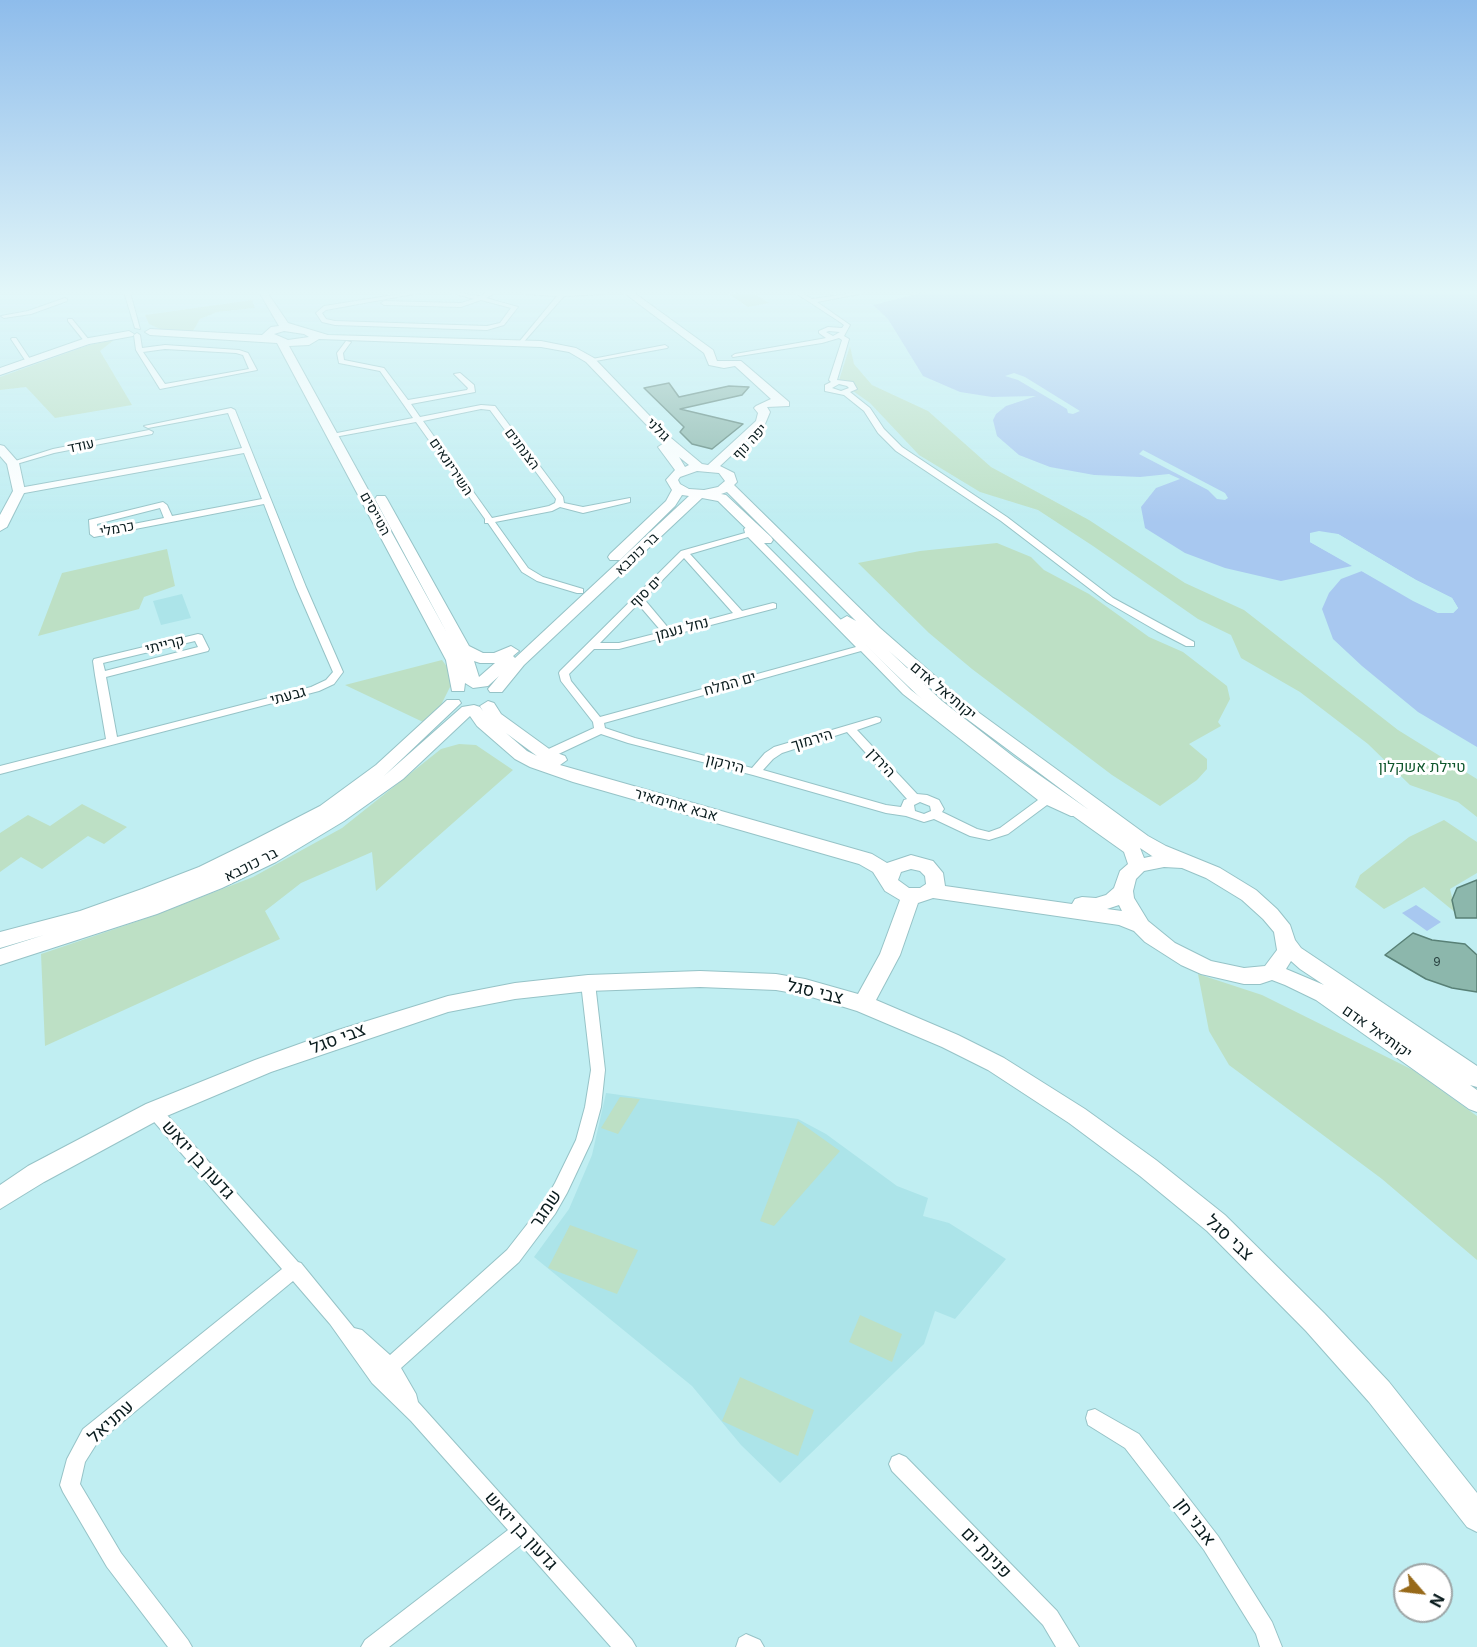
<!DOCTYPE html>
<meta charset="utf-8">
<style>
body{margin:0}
#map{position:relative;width:1477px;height:1647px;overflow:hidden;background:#c0eef2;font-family:Inter,sans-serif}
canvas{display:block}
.north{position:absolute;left:1393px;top:1563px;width:60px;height:60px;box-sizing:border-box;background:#fff;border:2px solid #9da4a5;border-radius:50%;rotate:118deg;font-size:16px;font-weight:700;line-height:24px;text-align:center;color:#0a1c1e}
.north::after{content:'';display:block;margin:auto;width:21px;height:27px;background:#976919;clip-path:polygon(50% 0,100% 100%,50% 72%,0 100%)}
</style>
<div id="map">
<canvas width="1477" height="1647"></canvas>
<div class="north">N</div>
</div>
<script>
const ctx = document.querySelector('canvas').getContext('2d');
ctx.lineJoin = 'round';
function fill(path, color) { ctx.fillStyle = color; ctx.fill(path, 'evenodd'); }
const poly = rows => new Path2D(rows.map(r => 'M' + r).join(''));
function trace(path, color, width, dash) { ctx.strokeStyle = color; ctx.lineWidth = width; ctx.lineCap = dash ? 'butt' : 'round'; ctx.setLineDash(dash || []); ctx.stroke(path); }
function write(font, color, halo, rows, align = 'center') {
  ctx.font = font + ' Inter,Heebo,sans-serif'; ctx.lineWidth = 6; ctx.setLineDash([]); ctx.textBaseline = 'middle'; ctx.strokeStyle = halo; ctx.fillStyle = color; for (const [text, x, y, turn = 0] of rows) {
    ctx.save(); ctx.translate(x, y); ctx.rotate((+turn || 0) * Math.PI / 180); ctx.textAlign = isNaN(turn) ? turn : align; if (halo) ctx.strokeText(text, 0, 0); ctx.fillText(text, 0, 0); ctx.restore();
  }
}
const built = poly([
 [182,594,191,618,161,625,153,601],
 [606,1093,798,1119,826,1134,897,1186,928,1198,923,1216,949,1223,1006,1259,955,1319,935,1311,924,1344,780,1483,741,1445,692,1386,534,1257,569,1209,592,1155]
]);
const green = poly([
 [751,292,769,303,748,307,729,294],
 [252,300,255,308,217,312,200,319,193,331,162,330,149,324,145,315],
 [114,340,100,351,132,405,55,418,26,387,0,390,0,377,89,345],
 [850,346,854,364,872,385,928,411,991,467,1089,520,1185,583,1244,610,1398,730,1477,779,1477,817,1458,802,1410,785,1368,744,1300,692,1241,658,1231,635,1198,619,1093,546,1038,510,980,492,919,455,870,403,853,391,855,389,849,382,839,380],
 [997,543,1031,557,1044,570,1089,594,1149,637,1183,652,1227,686,1230,699,1218,722,1221,726,1189,744,1207,759,1207,769,1197,780,1160,806,1112,775,972,669,929,633,858,563,920,551],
 [167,549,175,586,144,597,139,609,38,636,62,573],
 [442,660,451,672,453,681,440,707,423,722,345,685],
 [459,744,476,745,513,770,376,891,372,852,301,883,265,911,280,939,45,1046,41,954,153,916,253,877,342,828,441,749],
 [82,804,127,827,104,844,88,836,42,869,21,857,0,872,0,833,28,815,50,826],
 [1444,820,1477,842,1477,873,1450,889,1456,913,1424,887,1384,909,1355,887,1360,875,1409,837],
 [1198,974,1262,995,1413,1070,1477,1116,1477,1260,1382,1179,1229,1065,1209,1031],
 [620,1097,640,1099,618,1134,601,1128],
 [798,1121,840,1151,774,1226,760,1221],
 [570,1225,638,1250,617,1294,548,1268],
 [860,1315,902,1334,892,1362,849,1342],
 [740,1377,814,1410,798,1456,722,1421]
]);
const water = poly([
 [925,292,1477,292,1477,747,1418,712,1362,666,1333,639,1322,609,1329,593,1341,579,1362,571,1438,613,1453,613,1458,608,1452,598,1416,580,1338,534,1310,533,1310,542,1352,566,1281,581,1225,568,1185,553,1145,528,1141,507,1156,488,1180,479,1169,474,1140,477,1094,475,1050,467,1019,455,997,436,993,420,996,414,1006,406,1036,396,992,397,960,392,923,376,888,319,873,305],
 [1416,905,1441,922,1427,931,1402,913]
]);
const pier = poly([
 [1014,373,1025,377,1080,411,1073,414,1068,413,1067,409,1018,380,1005,376],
 [1143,450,1225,493,1228,498,1225,500,1217,499,1208,490,1139,454],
 [1319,531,1338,534,1416,580,1452,598,1458,608,1453,613,1438,613,1413,601,1358,569,1363,568,1439,610,1451,610,1454,607,1450,600,1414,583,1337,537,1319,534,1313,536,1313,540,1354,563,1355,567,1310,542,1310,533]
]);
const building = poly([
 [669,383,679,397,729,386,749,387,742,395,680,409,743,424,712,449,692,444,680,432,684,427,644,388,669,383],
 [1477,880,1477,918,1456,918,1452,900,1457,888,1477,880],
 [1413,933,1432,940,1465,944,1477,955,1477,992,1452,988,1426,979,1385,955,1413,933]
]);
const street = poly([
 [124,292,130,292,140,329,135,328,124,292],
 [413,292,424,292,326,310,322,313,326,319,335,321,487,326,500,323,511,308,481,300,461,307,384,305,381,303,384,301,461,303,474,299,452,293,451,292,479,296,490,292,497,292,486,298,518,307,504,325,487,330,335,325,322,322,316,313,324,306,413,292],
 [522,292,608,292,605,294,564,296,521,345,519,344,519,342,557,296,525,294,522,292],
 [794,292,800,292,812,299,862,292,859,294,817,302,850,325,844,336,849,339,837,380,853,382,857,389,850,392,870,408,884,429,902,447,1007,517,1113,598,1194,642,1194,646,1186,646,1157,631,1107,602,1001,521,896,451,878,433,864,411,844,395,825,391,825,385,831,382,829,380,842,340,839,338,822,343,733,357,732,356,735,354,821,339,826,338,819,333,819,331,828,327,842,328,844,325,840,322,794,292],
 [829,331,840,332,833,336,826,332,829,331],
 [839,384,847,386,849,388,841,391,832,388,839,384],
 [65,298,67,299,67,301,31,314,4,318,1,316,28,311,65,298],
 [68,319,72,319,89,340,89,342,85,342,68,321,68,319],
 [137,333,140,335,142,348,165,345,239,350,248,353,257,370,160,389,136,350,134,335,137,333],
 [165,349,236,353,243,355,249,369,165,384,143,352,165,349],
 [12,338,16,338,32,362,31,363,27,363,11,339,12,338],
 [346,341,351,342,343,353,344,360,384,368,408,400,467,390,468,388,454,374,460,373,474,385,475,392,411,404,420,417,481,405,495,406,563,497,564,503,583,507,630,498,630,502,583,513,560,507,552,511,495,522,528,568,543,577,583,589,583,593,577,593,537,581,522,572,488,523,485,523,485,519,416,422,329,438,329,434,332,434,413,418,380,371,339,363,337,353,346,341],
 [481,409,490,410,556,499,555,503,549,506,492,518,423,421,481,409],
 [665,345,668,347,667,348,590,362,587,360,665,345],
 [231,408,235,410,306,587,343,672,334,684,319,691,0,774,0,766,106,739,95,675,93,661,94,659,198,634,202,635,209,649,208,651,106,677,117,737,311,687,326,680,333,672,296,587,264,504,94,537,90,534,89,520,163,502,167,505,172,516,262,499,244,453,19,494,15,491,19,488,242,448,228,413,148,428,144,426,231,408],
 [160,508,164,518,98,531,97,524,160,508],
 [195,641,198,647,105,671,103,663,195,641],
 [149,430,153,432,152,434,54,453,13,465,9,463,53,449,149,430],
 [748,526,751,527,754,533,911,690,1050,797,1079,810,1081,813,1079,816,1071,816,1047,805,1008,834,989,840,970,836,934,819,924,822,906,816,886,813,753,775,628,743,601,734,550,758,542,758,540,755,542,752,594,728,593,722,561,681,559,673,560,671,681,551,745,533,744,529,748,526],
 [748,537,856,647,600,717,571,681,569,674,594,649,619,649,776,608,776,604,773,603,742,611,690,554,748,537],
 [684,558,733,613,670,630,644,599,684,558],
 [638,604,662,632,619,643,600,643,638,604],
 [861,651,903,694,1038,800,1000,828,989,832,977,829,942,812,944,809,939,800,927,795,917,794,857,730,880,722,881,720,880,718,876,717,774,747,765,753,752,768,635,738,605,728,604,723,861,651],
 [847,732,907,799,904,800,901,807,886,805,763,770,773,759,782,753,847,732],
 [920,802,930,806,931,811,924,814,915,811,914,805,920,802],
 [588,978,593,979,595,983,605,1070,601,1107,592,1140,567,1193,555,1214,519,1262,401,1368,416,1394,418,1402,632,1640,636,1647,611,1647,521,1545,389,1647,361,1647,365,1640,508,1530,411,1421,372,1383,330,1324,293,1281,97,1443,85,1462,80,1484,121,1553,188,1640,192,1647,168,1647,107,1567,63,1492,60,1485,67,1459,83,1429,282,1269,149,1116,146,1111,149,1106,154,1104,159,1106,298,1262,301,1263,354,1328,362,1330,390,1355,507,1250,543,1204,555,1183,576,1140,585,1107,591,1070,581,983,583,979,588,978],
 [1095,1409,1139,1434,1218,1536,1272,1622,1282,1647,1260,1647,1256,1634,1204,1550,1125,1448,1088,1425,1086,1418,1088,1411,1095,1409],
 [899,1454,906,1457,1057,1611,1079,1647,1056,1647,1043,1625,892,1471,889,1464,892,1457,899,1454],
 [746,1634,760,1640,764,1647,736,1647,739,1638,746,1634]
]);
const secondary = poly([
 [259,292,267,292,288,323,328,335,541,341,576,348,594,358,671,438,702,464,708,465,756,421,758,413,754,408,756,406,771,399,735,366,724,368,709,365,704,353,623,292,633,292,713,350,717,361,741,361,789,402,789,406,767,407,770,412,765,424,720,466,734,473,737,482,734,485,880,628,967,704,1148,836,1166,846,1220,868,1256,890,1277,909,1290,925,1295,940,1301,948,1477,1066,1477,1087,1470,1085,1477,1090,1477,1112,1469,1109,1316,1000,1285,985,1272,980,1260,984,1244,984,1201,974,1181,965,1145,942,1134,931,1119,925,933,898,918,903,900,955,876,1000,958,1035,1004,1058,1085,1109,1156,1160,1225,1215,1324,1313,1389,1382,1477,1493,1477,1532,1467,1527,1369,1402,1306,1331,1207,1231,1140,1176,1069,1123,988,1070,942,1047,857,1011,805,995,776,990,700,987,588,991,515,999,448,1012,271,1072,162,1118,44,1182,0,1209,0,1185,28,1166,146,1104,255,1060,338,1030,448,996,515,983,588,975,700,971,776,974,805,979,858,994,880,954,900,900,885,891,873,872,859,864,573,782,530,767,515,759,477,726,470,716,403,779,344,821,276,862,222,888,157,914,0,965,0,949,44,935,0,948,0,932,80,911,142,889,199,867,250,842,320,806,376,765,447,700,459,700,461,703,384,776,462,707,474,705,480,707,483,711,480,706,488,701,494,703,501,714,552,751,565,756,567,760,560,765,872,854,887,863,911,855,933,861,943,873,945,886,1072,904,1075,899,1082,897,1096,898,1106,895,1114,888,1120,871,1128,864,1124,852,1003,766,930,707,842,623,840,620,847,616,856,621,727,492,721,494,726,495,771,537,773,540,771,543,761,543,718,501,702,498,524,665,502,692,490,692,488,689,499,676,488,686,473,688,465,683,464,691,452,691,446,660,277,343,150,335,145,332,150,329,262,335,271,327,279,326,259,292],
 [284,331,304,334,309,337,288,340,274,334,284,331],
 [319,339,541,347,569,352,586,362,664,443,658,447,675,470,666,480,672,490,666,501,610,554,608,557,610,560,620,560,675,506,682,495,689,496,515,658,513,656,519,651,511,646,494,653,483,653,469,646,387,499,385,496,377,496,375,499,447,633,289,346,309,345,319,339],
 [679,457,689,465,685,467,679,457],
 [697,471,719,473,725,481,718,487,704,490,689,489,680,484,678,480,680,477,697,471],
 [889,651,955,710,1089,810,1015,758,942,701,889,651],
 [474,661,480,663,495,663,479,677,474,661],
 [506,733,537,756,527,751,506,733],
 [1140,848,1152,856,1153,856,1144,858,1140,848],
 [1164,867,1182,868,1206,878,1242,900,1263,919,1274,932,1277,950,1265,966,1244,968,1211,961,1175,943,1148,921,1134,898,1133,891,1136,879,1144,871,1164,867],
 [911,869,920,871,925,876,926,884,920,888,909,888,898,880,901,872,911,869],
 [1119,905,1122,911,1107,909,1119,905],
 [1291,961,1300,969,1324,985,1286,969,1291,961],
 [129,331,134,334,133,336,89,344,0,375,0,368,83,339,129,331],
 [0,445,4,446,19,463,25,491,7,527,0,531,0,515,13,491,7,464,0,456,0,445]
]);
const numberNames = [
 ["9",1437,962]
];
const farStreetnames = [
 ["גולני",658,430,45],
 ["יפה נוף",750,442,-47],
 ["עודד",81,446,-12],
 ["הצנחנים",522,449,53],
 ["השיריונאים",451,467,56],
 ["הטייסים",375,514,61],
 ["כרמלי",117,529,-11],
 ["בר כוכבא",637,554,-44],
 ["ים סוף",646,592,-45]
];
const streetNames = [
 ["נחל נעמן",682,629,-15],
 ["קרייתי",165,645,-14],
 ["ים המלח",730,684,-16],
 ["יקותיאל אדם",943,691,40],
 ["גבעתי",288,696,-15],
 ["הירמוך",812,740,-17],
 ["הירדן",881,763,47],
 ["הירקון",725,764,14],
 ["אבא אחימאיר",676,805,16],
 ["בר כוכבא",251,865,-27],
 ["יקותיאל אדם",1377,1032,35]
];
const parkNames = [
 ["טיילת אשקלון",1422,767]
];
const nearStreetnames = [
 ["צבי סגל",815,992,14],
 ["צבי סגל",338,1039,-20],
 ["גדעון בן יואש",198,1160,48],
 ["שמגר",546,1209,-56],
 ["צבי סגל",1229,1238,43],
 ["עתניאל",111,1422,-42],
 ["אבני חן",1195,1522,53],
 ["גדעון בן יואש",521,1531,48],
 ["פנינת ים",986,1553,46]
];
fill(built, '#ace4e9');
fill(green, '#bde0c5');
fill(water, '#a8c8f0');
fill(pier, '#c0eef2');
fill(building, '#8cb7ac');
trace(building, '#588076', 1.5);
trace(street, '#96c3c7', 2);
trace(secondary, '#96c3c7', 2);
fill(street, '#fff');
fill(secondary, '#fff');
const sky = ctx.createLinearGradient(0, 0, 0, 522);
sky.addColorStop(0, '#8ebceb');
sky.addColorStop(0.56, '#e3f7f9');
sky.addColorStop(1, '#e3f7f900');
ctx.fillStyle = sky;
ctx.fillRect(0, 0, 1477, 522);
write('12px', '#2a4342', null, numberNames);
write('14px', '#0a1c1e', '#fff', farStreetnames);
write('15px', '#0a1c1e', '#fff', streetNames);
write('15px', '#0f562c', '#fff', parkNames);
write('18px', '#0a1c1e', '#fff', nearStreetnames);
</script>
